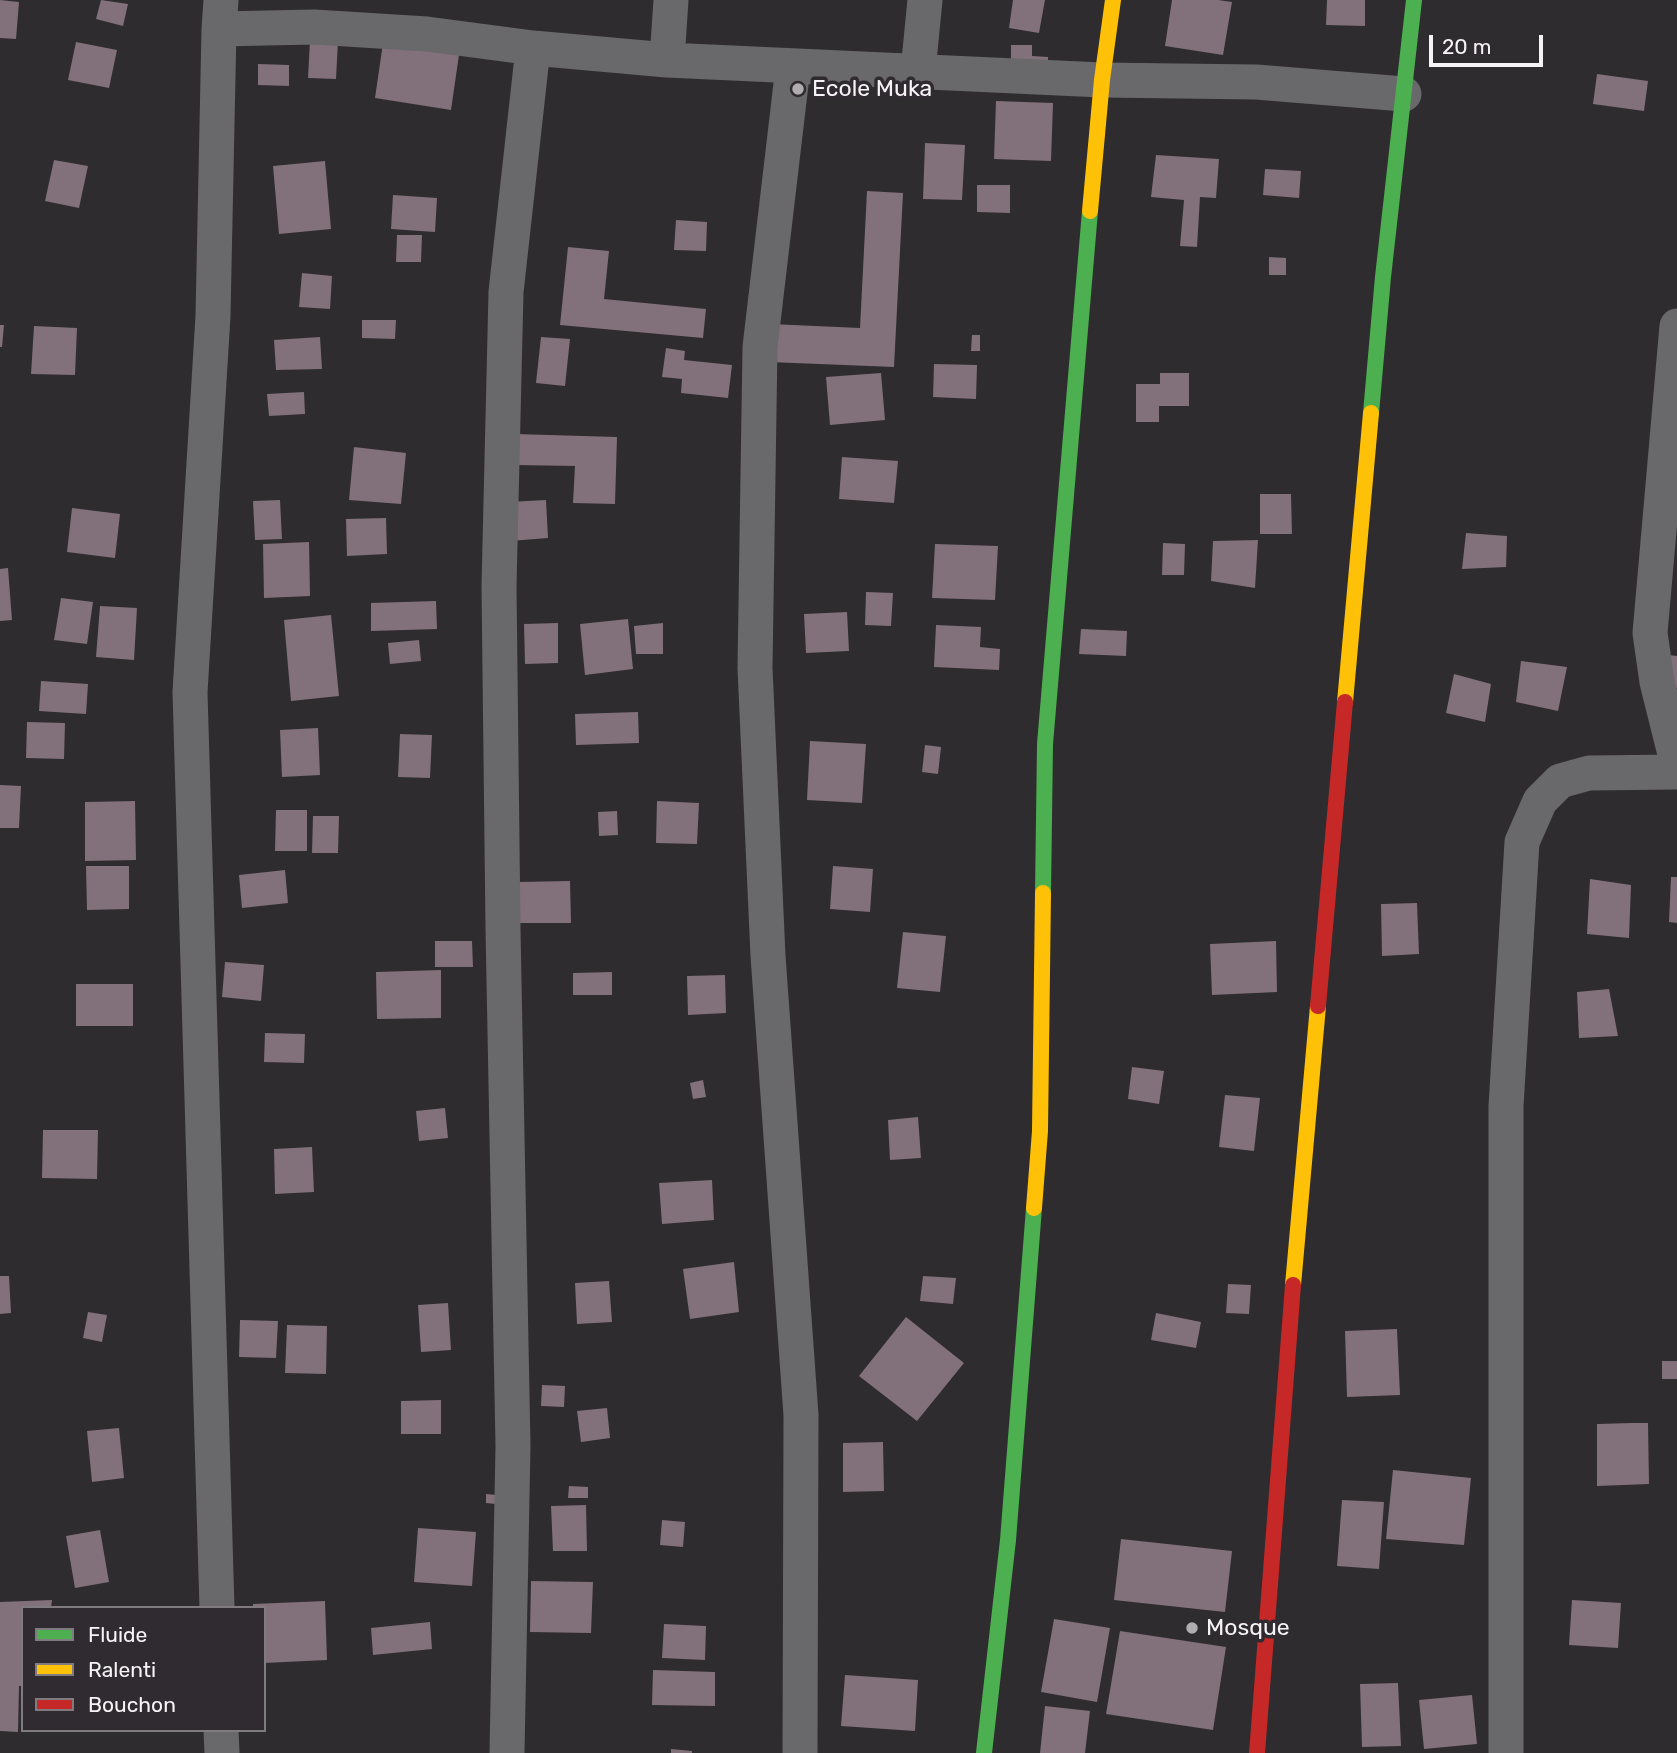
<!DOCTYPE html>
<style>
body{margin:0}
#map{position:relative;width:1677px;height:1753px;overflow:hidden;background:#2e2c2f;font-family:Rubik,sans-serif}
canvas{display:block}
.legend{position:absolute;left:21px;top:1606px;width:245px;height:126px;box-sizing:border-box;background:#2f2b30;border:2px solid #7f7b7f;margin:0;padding:9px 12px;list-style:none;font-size:21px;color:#f6f3f6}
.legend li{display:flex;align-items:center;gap:14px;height:35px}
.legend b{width:35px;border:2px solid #7f7b7f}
.scale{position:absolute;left:1429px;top:35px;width:114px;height:32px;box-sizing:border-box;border:4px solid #f6f3f6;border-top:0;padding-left:9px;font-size:21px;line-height:24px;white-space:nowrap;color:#f6f3f6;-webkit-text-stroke:5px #2f2b30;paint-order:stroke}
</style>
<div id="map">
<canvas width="1677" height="1753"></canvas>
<ul class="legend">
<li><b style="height:9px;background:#4caf50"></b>Fluide</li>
<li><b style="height:9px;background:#ffc107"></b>Ralenti</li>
<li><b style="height:9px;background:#c62828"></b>Bouchon</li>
</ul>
<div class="scale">20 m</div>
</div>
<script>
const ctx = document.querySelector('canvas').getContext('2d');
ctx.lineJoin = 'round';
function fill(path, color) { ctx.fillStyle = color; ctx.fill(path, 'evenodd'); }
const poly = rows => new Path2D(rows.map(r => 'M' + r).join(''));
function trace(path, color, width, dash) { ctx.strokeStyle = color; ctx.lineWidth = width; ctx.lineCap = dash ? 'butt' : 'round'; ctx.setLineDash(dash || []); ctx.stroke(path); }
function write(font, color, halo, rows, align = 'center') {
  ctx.font = font + ' Rubik,sans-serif'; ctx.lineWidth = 7; ctx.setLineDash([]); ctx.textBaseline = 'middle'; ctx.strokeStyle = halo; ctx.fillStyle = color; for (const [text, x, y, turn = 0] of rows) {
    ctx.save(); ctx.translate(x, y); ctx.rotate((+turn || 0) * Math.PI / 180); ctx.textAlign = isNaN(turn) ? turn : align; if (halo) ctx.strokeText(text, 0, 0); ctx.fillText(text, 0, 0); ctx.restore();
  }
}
const building = poly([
 [0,0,19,2,16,39,0,38],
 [101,0,128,4,123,26,96,19],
 [1013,0,1045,0,1039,33,1009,28],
 [1172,0,1218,0,1232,2,1223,55,1165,46],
 [1327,0,1365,0,1365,26,1326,25],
 [384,36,460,48,451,110,375,98],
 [310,40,338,41,336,79,308,78],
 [76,42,117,50,109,88,68,80],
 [1011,45,1032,45,1032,56,1048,57,1048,69,1011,69],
 [258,64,289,65,289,86,258,85],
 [1597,74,1648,81,1644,111,1593,104],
 [996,101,1053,103,1051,161,994,159],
 [925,143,965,145,962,200,923,199],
 [1156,155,1219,159,1216,198,1200,197,1197,247,1180,246,1184,200,1151,197],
 [54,160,88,166,79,208,45,201],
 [325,161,331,229,279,234,273,166],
 [1265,169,1301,171,1299,198,1263,195],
 [977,185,1010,185,1010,213,977,212],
 [867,191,903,193,894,367,769,362,771,324,860,328],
 [393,195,437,198,435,232,391,229],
 [676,220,707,222,706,251,674,250],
 [397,235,422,235,421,262,396,262],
 [568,247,609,251,604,299,706,309,703,338,560,325],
 [1269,257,1286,258,1286,275,1269,275],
 [302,273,332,276,330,309,299,307],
 [362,320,396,320,395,339,362,338],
 [0,325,4,325,2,347,0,347],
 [34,326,77,328,75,375,31,374],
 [972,335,980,335,980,351,971,351],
 [320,337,322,369,276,370,274,340],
 [541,337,570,339,565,386,536,383],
 [666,348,685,351,684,360,732,365,728,398,681,393,682,379,662,377],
 [934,364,977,365,976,399,933,397],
 [881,373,885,420,830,425,826,377],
 [1160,373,1189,373,1189,406,1159,406,1159,422,1136,422,1136,384,1160,384],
 [304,392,305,414,269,416,267,394],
 [515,434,617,437,615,504,573,503,575,466,514,465],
 [354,447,406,453,401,504,349,500],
 [842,457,898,461,894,503,839,499],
 [1260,494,1291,494,1292,534,1260,534],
 [280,500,282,539,255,540,253,501],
 [546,500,548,538,510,541,508,502],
 [72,508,120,514,115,558,67,552],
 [386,518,387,554,347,556,346,519],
 [1466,533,1507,536,1506,567,1462,569],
 [1258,540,1255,588,1211,581,1213,541],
 [309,542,310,596,264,598,263,544],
 [1163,543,1185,544,1184,575,1162,575],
 [935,544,998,546,995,600,932,598],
 [8,568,12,620,0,621,0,569],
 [866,592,893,593,891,626,865,625],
 [61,598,93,602,87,644,54,640],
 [436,601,437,629,371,631,371,603],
 [100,606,137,608,134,660,96,657],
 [847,612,849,651,806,653,804,614],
 [331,615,339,696,291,701,284,620],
 [628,619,633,669,585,675,580,624],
 [558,623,558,663,525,664,524,624],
 [663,623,663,654,636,654,634,626],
 [936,625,981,627,980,647,1000,649,999,670,934,667],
 [1081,629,1127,631,1126,656,1079,654],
 [419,640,421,661,390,664,388,643],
 [1669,655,1677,656,1677,688,1666,688],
 [1521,661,1567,667,1558,711,1516,702],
 [1454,674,1491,684,1485,722,1446,713],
 [41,681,88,684,86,714,39,711],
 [638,712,639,743,576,745,575,714],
 [27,722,65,723,64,759,26,758],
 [318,728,320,775,282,777,280,730],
 [400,734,432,735,430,778,398,777],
 [810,741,866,744,862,803,807,800],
 [925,745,941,747,938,774,922,772],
 [0,785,21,786,19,828,0,828],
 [135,801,136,860,85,861,85,802],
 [657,801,699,803,697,844,656,843],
 [276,810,307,810,307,851,275,851],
 [617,811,618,835,599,836,598,812],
 [313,816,339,816,338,853,312,853],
 [86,866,129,866,129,909,87,910],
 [833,866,873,869,870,912,830,909],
 [285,870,288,903,242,908,239,875],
 [1671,877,1677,877,1677,923,1669,922],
 [1590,879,1631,885,1629,938,1587,934],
 [570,881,571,923,518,923,517,882],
 [1417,903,1419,954,1382,956,1381,904],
 [903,932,946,936,940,992,897,988],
 [435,941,472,941,473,967,435,967],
 [1276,941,1277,992,1212,995,1210,944],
 [225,962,264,965,261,1001,222,997],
 [441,970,441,1018,377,1019,376,972],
 [612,972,612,995,573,995,573,973],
 [725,975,726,1013,688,1015,687,976],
 [76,984,133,984,133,1026,76,1026],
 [1609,989,1618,1036,1579,1038,1577,992],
 [265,1033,305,1034,304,1063,264,1062],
 [1132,1067,1164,1071,1159,1104,1128,1099],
 [703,1080,706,1097,693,1099,690,1083],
 [1225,1095,1260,1098,1254,1151,1219,1147],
 [445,1108,448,1138,419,1141,416,1111],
 [918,1117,921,1158,890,1160,888,1120],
 [43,1130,98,1130,97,1179,42,1178],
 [312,1147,314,1192,275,1194,274,1149],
 [712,1180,714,1220,662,1224,659,1183],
 [734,1262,739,1312,690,1319,683,1269],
 [0,1276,9,1276,11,1313,0,1314],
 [923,1276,956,1278,953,1304,920,1301],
 [609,1281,612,1322,577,1324,575,1283],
 [1228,1284,1251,1285,1249,1314,1226,1313],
 [448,1303,451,1350,421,1352,418,1305],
 [88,1312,107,1315,102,1342,83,1338],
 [1156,1313,1201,1322,1196,1348,1151,1340],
 [906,1317,964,1363,917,1421,859,1376],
 [240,1320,278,1321,276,1358,239,1357],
 [287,1325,327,1326,326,1374,285,1373],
 [1397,1329,1400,1395,1347,1397,1345,1331],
 [1662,1361,1677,1361,1677,1379,1662,1379],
 [542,1385,565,1386,564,1407,541,1406],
 [441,1400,441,1434,401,1434,401,1401],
 [607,1408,610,1438,581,1442,577,1411],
 [1632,1423,1648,1423,1649,1484,1597,1486,1597,1424],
 [119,1428,124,1478,92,1482,87,1431],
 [883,1442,884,1491,843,1492,843,1443],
 [1393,1470,1471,1478,1464,1545,1386,1539],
 [569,1486,588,1487,588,1498,568,1498],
 [486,1494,497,1495,496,1504,486,1503],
 [1342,1500,1384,1502,1379,1569,1337,1566],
 [586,1505,587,1551,553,1551,551,1506],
 [662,1520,685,1522,683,1547,660,1545],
 [418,1528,476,1532,472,1586,414,1582],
 [100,1530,109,1582,75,1588,66,1536],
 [1121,1539,1232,1551,1225,1612,1114,1600],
 [531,1581,593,1582,591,1633,530,1632],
 [52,1600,51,1608,23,1608,23,1686,19,1686,18,1732,0,1731,0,1602],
 [1572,1600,1621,1603,1618,1648,1569,1645],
 [325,1601,327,1660,264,1663,264,1608,253,1608,253,1604],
 [1054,1619,1110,1628,1097,1702,1041,1692],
 [430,1622,432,1649,373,1655,371,1628],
 [664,1624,706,1626,705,1660,662,1658],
 [1120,1631,1226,1647,1213,1730,1106,1714],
 [653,1670,715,1672,715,1706,652,1705],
 [845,1675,918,1680,915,1731,841,1726],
 [1398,1683,1401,1746,1362,1747,1360,1684],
 [1472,1695,1477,1744,1424,1749,1419,1700],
 [1045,1706,1090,1711,1085,1753,1040,1753],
 [671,1749,692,1751,692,1753,671,1753]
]);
const street = poly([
 [219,29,314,27,427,34,533,48,667,60,1102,80,1256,82,1404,94],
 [667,60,671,0],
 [793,67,760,347,755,668,768,956,801,1415,800,1753],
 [918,71,925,0],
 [1677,326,1650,633,1657,682,1677,762],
 [217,1608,190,692,213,316,219,29,221,0],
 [221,1730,222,1753],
 [507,1753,513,1446,503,929,499,586,506,292,533,48],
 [1506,1753,1506,1106,1522,842,1540,801,1560,781,1589,773,1677,772]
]);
const fast = poly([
 [1371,413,1383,277,1414,0],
 [1043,893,1045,744,1090,211],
 [984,1753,1008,1540,1034,1208]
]);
const slow = poly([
 [1090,211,1102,80,1113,0],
 [1345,702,1371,413],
 [1034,1208,1040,1131,1043,893],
 [1293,1285,1318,1006]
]);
const jam = poly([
 [1318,1006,1345,702],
 [1257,1753,1293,1285]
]);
const markers = [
 [798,89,7,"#b0adb0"],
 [1192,1628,7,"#b0adb0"]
];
const poiNames = [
 ["Ecole Muka",812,89],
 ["Mosque",1206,1628]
];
fill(building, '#82707b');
trace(street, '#69686a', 35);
trace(fast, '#4caf50', 16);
trace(slow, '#ffc107', 16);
trace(jam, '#c62828', 16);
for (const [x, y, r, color] of markers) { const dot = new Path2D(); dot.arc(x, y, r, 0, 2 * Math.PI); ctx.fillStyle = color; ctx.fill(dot); trace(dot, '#2f2b30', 2.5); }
write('23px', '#f6f3f6', '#2f2b30', poiNames, 'left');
</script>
